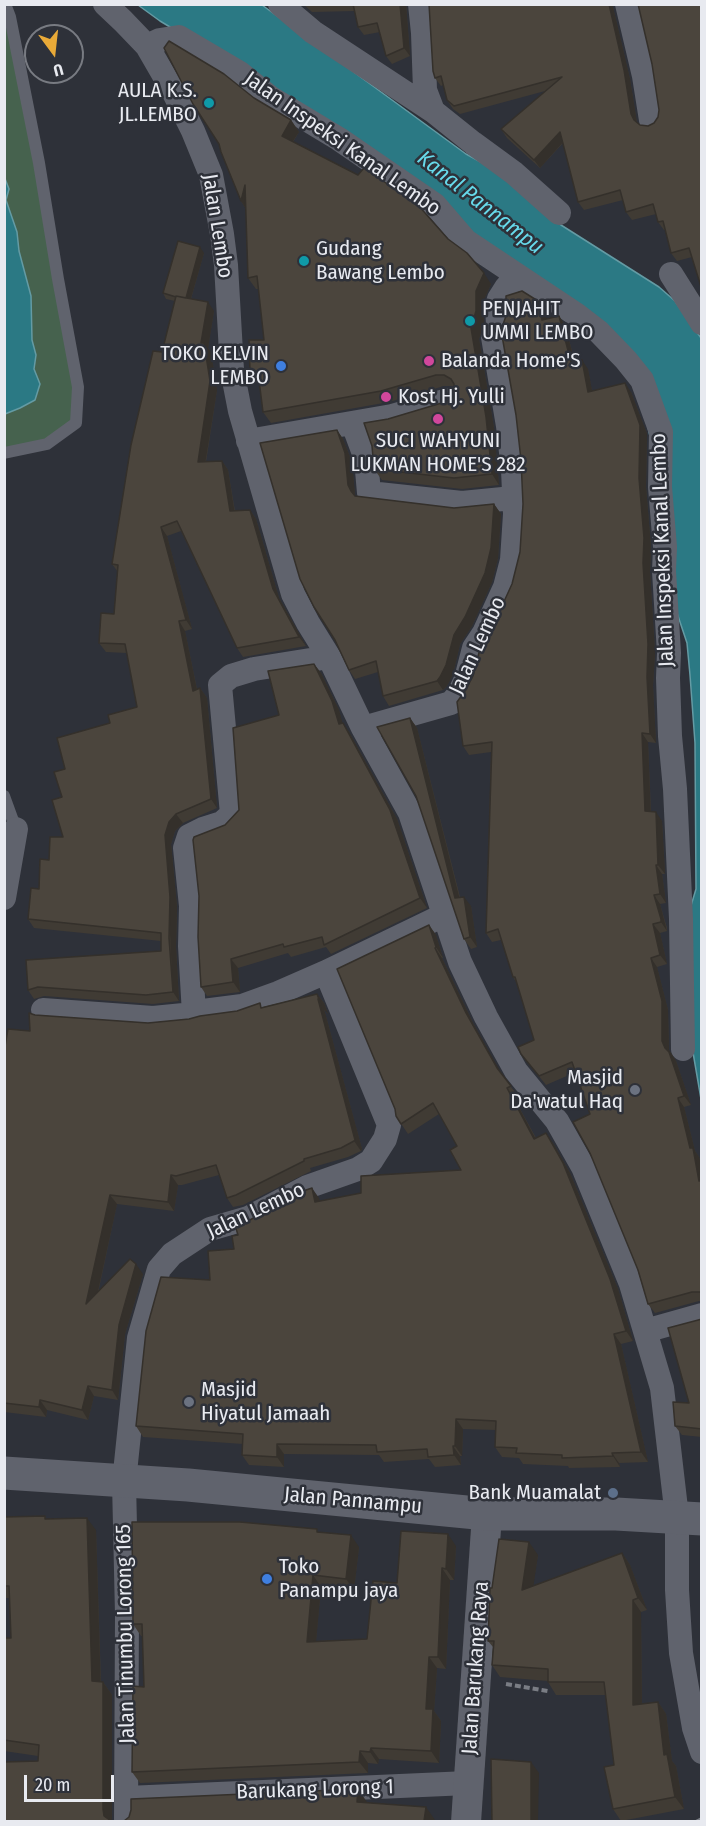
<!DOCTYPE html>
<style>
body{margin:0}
#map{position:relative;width:706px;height:1826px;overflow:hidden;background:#2e3139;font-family:"Fira Sans Condensed",sans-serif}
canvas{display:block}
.frame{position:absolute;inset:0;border:6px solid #e8eaf0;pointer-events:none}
.north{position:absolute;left:24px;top:24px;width:60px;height:60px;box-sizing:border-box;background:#2e3139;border:2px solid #787b82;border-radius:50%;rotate:165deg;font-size:16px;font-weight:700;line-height:24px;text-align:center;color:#e8eaf0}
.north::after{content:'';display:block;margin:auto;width:21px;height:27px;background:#e9aa38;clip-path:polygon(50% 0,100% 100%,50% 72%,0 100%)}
.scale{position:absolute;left:24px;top:1775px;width:90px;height:27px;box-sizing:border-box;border:3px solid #e8eaf0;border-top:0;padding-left:8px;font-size:18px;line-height:21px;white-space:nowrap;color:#e8eaf0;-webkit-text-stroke:4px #2e3139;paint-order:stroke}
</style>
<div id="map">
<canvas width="706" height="1826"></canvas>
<div class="frame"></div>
<div class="north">U</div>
<div class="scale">20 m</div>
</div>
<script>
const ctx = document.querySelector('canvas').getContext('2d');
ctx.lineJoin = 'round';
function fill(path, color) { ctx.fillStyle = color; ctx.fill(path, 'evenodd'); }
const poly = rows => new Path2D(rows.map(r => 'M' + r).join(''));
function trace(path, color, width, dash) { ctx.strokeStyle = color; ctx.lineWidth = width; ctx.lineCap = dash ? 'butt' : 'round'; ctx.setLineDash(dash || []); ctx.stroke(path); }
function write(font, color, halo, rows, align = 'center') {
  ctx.font = font + ' "Fira Sans Condensed",sans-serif'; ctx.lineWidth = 5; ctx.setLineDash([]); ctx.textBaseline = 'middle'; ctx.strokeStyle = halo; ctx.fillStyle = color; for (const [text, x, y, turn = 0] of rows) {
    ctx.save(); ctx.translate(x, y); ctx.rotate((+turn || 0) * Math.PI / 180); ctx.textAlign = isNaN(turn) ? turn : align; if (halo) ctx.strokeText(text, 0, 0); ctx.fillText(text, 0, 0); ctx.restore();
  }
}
const green = poly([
 [4,7,69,348,75,416,54,438,4,451]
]);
const water = poly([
 [138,5,262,5,466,154,490,167,561,225,659,287,675,301,701,338,701,1099,690,1035,687,919,696,889,695,743,690,675,687,643,677,613,664,503,635,365,190,39,160,21,138,5],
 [4,176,9,189,6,200,17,232,19,251,31,296,32,340,36,355,34,369,40,384,35,400,20,408,5,414,4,176]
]);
const path = poly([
 [506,1684,548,1691],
 [696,1822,702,1819]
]);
const service = poly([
 [4,453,47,444,76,423,78,387,58,279,39,163,10,17,5,4],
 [4,796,16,829]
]);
const minor = poly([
 [105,4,123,21,147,46,173,91,193,131,211,175,222,234,226,265,232,370,240,411,293,594,308,623,329,657,363,728,410,813,460,962,486,1017,516,1071,557,1121,583,1167,631,1284,662,1388,677,1517,677,1590,681,1653,694,1728,702,1752],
 [280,4,313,32,433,111,473,143,514,173,559,213],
 [420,4,423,33,425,90,433,111],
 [627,4,644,76,651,120],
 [147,46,160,40,179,37,240,73,271,98,339,139,435,205,466,241,577,315,599,332,626,360,642,380,661,432,660,487,665,547,664,571,669,653,668,678,670,736,675,789,681,919,683,1049],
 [671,274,702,323],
 [353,424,366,459,369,493,462,503,513,498],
 [248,441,392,416,448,400],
 [363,728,451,703,459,694,466,679,474,648,484,633,505,587,512,560,515,514,513,470,508,426,493,337,498,325,497,306,499,299,506,288,516,276],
 [4,898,16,829],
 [43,1010,153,1018,194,1014,203,1011,242,1006,278,993,326,972],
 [194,1014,190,946,191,906,185,848,189,836,203,829,222,823,232,814,220,685,231,676,254,669,329,657],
 [645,1331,702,1315],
 [127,1798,468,1783],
 [126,1822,127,1615,124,1482,139,1338,159,1269,172,1254,210,1229,248,1218,307,1187,358,1169,371,1161,385,1139,389,1125,326,972,444,915]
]);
const tertiary = poly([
 [466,1822,487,1514]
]);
const secondary = poly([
 [4,1473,188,1485,487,1514,616,1514,702,1519]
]);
const wall = poly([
 [303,4,406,4,410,56,392,64,386,56,380,32,364,35,358,27,355,11,312,12],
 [429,4,613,4,613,7,630,79,637,123,640,125,648,126,654,123,658,117,702,4,692,257,677,261,671,253,665,230,664,230,658,222,656,214,632,220,626,212,623,200,584,210,578,202,563,143,540,168,507,138,501,129,545,91,460,114,453,109,447,100,443,85,441,86,435,78],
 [254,98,291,120,299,132,293,142,448,239,491,284,483,302,484,323,479,339,494,428,499,485,462,489,382,480,374,469,388,419,445,402,451,398,454,392,454,388,452,386,444,386,389,402,271,423,263,412,259,383,258,383,250,372,264,340,259,289,256,289,248,278,246,209,241,201],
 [204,253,191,299,214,311,208,348,211,352,217,390,206,462,222,461,228,470,235,511,250,510,256,519,279,598,306,646,243,657,237,648,181,531,167,536,192,629,185,631,197,689,200,688,207,698,217,808,183,823,175,831,171,844,177,907,176,947,179,1001,153,1004,44,996,34,999,28,990,26,960,161,951,161,941,34,928,28,919,49,860,63,837,62,797,65,769,110,723,137,707,127,653,106,652,99,643,114,614,118,572,112,564,162,352,175,301,166,299,163,293],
 [538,301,544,310,546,319,559,316,565,325,575,362,588,369,592,391,631,392,647,434,646,487,651,547,650,572,655,653,653,686,656,743,648,742,651,811,662,821,665,874,662,874,666,903,660,904,667,928,667,931,660,933,667,964,657,967,668,1010,669,1050,676,1061,691,1105,684,1107,695,1151,699,1157,702,1168,702,1301,699,1301,655,1313,648,1304,590,1114,576,1072,546,1085,521,1054,534,1040,516,982,513,977,501,940,492,942,486,933,491,752,469,755,463,746,465,691,473,676,491,630,512,584,520,552],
 [337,430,343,439,352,462,355,496,454,508,494,504,501,514,498,558,492,582,472,626,460,644,453,674,447,686,443,690,389,706,383,696,378,672,355,679,349,670],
 [314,664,321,673,339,710,342,723,349,732,397,819,427,908,331,954,326,947,291,957,288,953,238,968,240,992,207,996,201,987,225,825,239,810,279,715],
 [410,718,417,728,460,897,471,906,477,947,471,949,464,939],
 [429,925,436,935,443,958,442,958,473,1023,501,1074,518,1096,514,1098,536,1138,553,1143,570,1173,618,1289,633,1341,621,1344,648,1462,619,1463,620,1467,569,1468,568,1466,523,1464,519,1458,502,1457,495,1447,496,1430,463,1429,462,1456,460,1456,461,1465,435,1467,429,1459,384,1462,379,1455,284,1454,284,1467,249,1465,242,1455,243,1444,143,1437,136,1426,210,1280,234,1249,238,1235,319,1198,319,1201,361,1193,461,1170,457,1146,439,1114,408,1134,396,1116],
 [317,994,324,1003,328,1014,324,1009,362,1149,361,1151,348,1157,310,1168,311,1171,243,1205,233,1207,227,1198,219,1175,182,1185,178,1185,174,1211,117,1204,98,1293,143,1274,125,1334,118,1400,94,1396,88,1420,47,1410,46,1417,4,1412,4,1052,30,1031,35,1015,148,1023,189,1019,263,1007],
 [702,1319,702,1437,682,1435,675,1426,689,1403,700,1320],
 [45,1516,46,1519,96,1530,101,1682,103,1682,112,1695,38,1761,38,1756,4,1751,4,1638,11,1638,10,1598,4,1598,4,1517],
 [320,1532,359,1547,354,1590,321,1587,316,1641,367,1639,397,1583,456,1546,454,1580,450,1580,446,1669,437,1668,434,1711,441,1721,439,1763,379,1759,378,1764,368,1763,368,1773,140,1783,132,1772,144,1687,143,1636,141,1636,133,1624],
 [622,1553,630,1565,647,1610,641,1612,642,1704,658,1702,666,1714,672,1761,676,1766,684,1809,621,1821,613,1809,614,1765,606,1695,556,1695,548,1682,548,1681,500,1677,492,1665,493,1647,488,1641,492,1588,538,1555,533,1586]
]);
const shadedWall = poly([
 [400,4,406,4,410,56,404,48],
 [609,4,613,4,613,7,630,79,637,123,634,120,631,114],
 [291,120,299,132,289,147,282,136],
 [560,132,565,140,540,168,534,160],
 [245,185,248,212,241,201],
 [200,247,204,253,189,305,185,299],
 [484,273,491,284,483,302,484,323,479,339,494,428,499,485,492,474,471,328,476,291],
 [538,301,544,310,549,329,542,320],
 [208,302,214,311,208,348,211,352,217,390,204,471,198,462,201,343],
 [559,316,565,325,577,371,571,362],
 [582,360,588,369,594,401,588,392],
 [625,383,631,392,647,434,646,487,651,547,650,572,655,653,653,686,656,743,650,734,647,677],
 [337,430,343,439,352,462,355,495,357,501,351,491,348,485],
 [222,461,228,470,236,521,230,511],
 [494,504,501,514,498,558,492,582,472,626,460,644,453,674,447,686,443,690,437,681,454,635],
 [250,510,256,519,279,598,306,646,299,637,273,589],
 [161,527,167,536,192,629,186,620],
 [179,621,185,631,199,700,193,691],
 [314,664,321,673,339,710,345,733,339,724],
 [200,688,207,698,217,808,211,799],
 [410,718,417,728,462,908,455,898],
 [343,723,349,732,397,819,427,908,420,898],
 [642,733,648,742,651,820,645,811],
 [656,812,662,821,665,874,658,865],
 [176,814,183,823,175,831,171,844,177,907,176,947,179,1001,173,992,165,835,169,822],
 [656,865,662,874,666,903,660,894],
 [654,895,660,904,667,931,661,922],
 [464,897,471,906,477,947,470,937],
 [653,924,660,933,667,964,660,955],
 [429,925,436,935,443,958,436,947],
 [435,948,442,958,473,1023,504,1078,497,1068,466,1013],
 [651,958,657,967,668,1010,669,1050,676,1061,691,1105,684,1096,662,1041],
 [231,959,238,968,240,992,233,982],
 [317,994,324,1003,328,1014,324,1009,362,1149,361,1151,354,1141],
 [507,1088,514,1098,541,1149,534,1139],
 [678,1098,684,1107,695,1151,699,1157,702,1168,702,1184,699,1181,690,1148],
 [546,1133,553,1143,570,1173,618,1289,633,1341,626,1331],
 [171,1175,178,1185,174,1211,168,1202],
 [312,1188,319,1198,323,1212,315,1202],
 [110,1195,117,1204,93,1314,86,1304],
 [136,1264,143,1274,125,1334,118,1400,112,1390,119,1325],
 [614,1334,621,1344,648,1462,641,1452],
 [88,1386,94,1396,88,1420,82,1410],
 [40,1400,47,1410,46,1417,39,1407],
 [456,1419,463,1429,462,1456,455,1446],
 [277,1444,284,1454,284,1467,277,1457],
 [453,1446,460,1456,461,1465,454,1455],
 [612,1453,619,1463,620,1467,613,1456],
 [87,1518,96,1530,101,1694,92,1681],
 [448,1534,456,1546,454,1580,446,1569],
 [351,1535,359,1547,354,1590,346,1579],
 [529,1542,538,1555,531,1602,522,1590],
 [622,1553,630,1565,647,1610,638,1598],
 [442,1568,450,1580,446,1669,438,1657],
 [313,1575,321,1587,315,1653,307,1642],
 [633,1600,641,1612,642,1718,633,1705],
 [429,1657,437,1668,434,1711,441,1721,439,1763,431,1751,426,1709],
 [103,1682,112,1695,112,1821,108,1821,104,1816,103,1809],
 [658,1702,666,1714,672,1761,676,1766,684,1809,675,1797,664,1755],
 [371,1748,379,1759,378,1764,370,1752],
 [360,1751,368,1763,368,1773,359,1762],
 [531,1762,539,1773,538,1821,531,1821],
 [358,1789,367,1802,366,1815,357,1802],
 [426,1807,435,1820,434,1821,424,1821]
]);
const building = poly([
 [353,4,400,4,404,48,386,56,377,23,358,27,353,4],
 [429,4,609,4,624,70,631,114,634,120,640,125,648,126,654,123,658,117,659,110,652,64,638,4,702,4,702,290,689,248,671,253,663,221,658,222,653,204,626,212,620,190,578,202,560,132,534,160,501,129,562,77,454,106,447,100,441,76,435,78,433,71,429,4],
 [169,41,224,74,254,98,291,120,282,136,358,175,364,168,418,205,448,239,467,253,484,273,476,291,476,311,471,328,486,417,492,474,454,478,374,469,372,446,364,423,388,419,445,402,451,398,454,392,454,384,451,379,444,375,436,375,381,391,263,412,258,372,250,372,249,340,264,340,257,276,248,278,245,185,241,201,221,152,219,144,193,104,164,48,169,41],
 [178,241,200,247,186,298,176,296,176,297,163,293,178,241],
 [522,291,538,301,542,320,559,316,571,362,582,360,588,392,625,383,640,425,639,478,644,538,643,563,648,644,647,677,650,734,642,733,645,811,656,812,658,865,656,865,660,894,654,895,661,919,661,922,653,924,660,955,651,958,662,1001,662,1041,665,1048,669,1052,684,1096,678,1098,690,1148,693,1148,699,1181,702,1180,702,1293,700,1292,692,1292,648,1304,638,1270,590,1153,573,1122,590,1114,572,1062,539,1076,521,1054,518,1047,534,1040,515,977,513,977,498,929,486,933,492,742,463,746,457,702,465,691,473,676,481,645,491,630,512,584,520,552,523,504,521,460,516,415,501,330,506,316,506,296,522,291],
 [176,296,208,302,201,343,204,343,210,381,198,462,222,461,230,511,250,510,273,589,299,637,237,648,177,521,161,527,186,620,179,621,193,691,200,688,211,799,176,814,169,822,165,835,170,897,169,938,173,992,146,995,38,987,28,990,26,960,161,951,161,933,28,919,31,888,39,889,40,859,49,860,50,837,63,837,52,800,62,797,54,772,65,769,57,738,110,723,108,715,137,707,125,644,99,643,101,613,114,614,118,565,112,564,131,445,153,351,162,352,176,296],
 [337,430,345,453,348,485,351,491,355,496,454,508,494,504,491,548,485,573,465,617,454,635,446,665,440,677,437,681,383,696,376,661,349,670,335,640,314,607,300,579,260,443,337,430],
 [314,664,332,701,339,724,343,723,390,810,420,898,324,945,322,937,284,947,283,944,231,959,233,982,201,987,198,937,199,896,193,840,194,837,225,825,239,810,233,728,279,715,268,671,314,664],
 [410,718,455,898,464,897,470,937,464,939,416,796,377,727,410,718],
 [429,925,436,947,435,948,466,1013,497,1068,511,1086,507,1088,534,1139,546,1133,563,1163,610,1279,626,1331,614,1334,641,1452,612,1453,613,1456,562,1458,562,1455,516,1453,517,1448,495,1447,496,1421,456,1419,455,1446,453,1446,454,1455,428,1457,427,1449,377,1452,376,1445,277,1444,277,1457,242,1455,243,1434,136,1426,146,1331,161,1277,210,1280,208,1251,234,1249,232,1236,238,1235,235,1225,248,1221,306,1190,312,1188,315,1202,361,1193,361,1176,461,1170,450,1150,457,1146,433,1103,401,1124,396,1116,395,1109,337,969,429,925],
 [317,994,321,1005,318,999,355,1140,354,1141,341,1148,304,1159,304,1161,236,1195,227,1198,216,1165,176,1176,171,1175,168,1202,110,1195,86,1304,130,1259,136,1264,119,1325,112,1390,88,1386,82,1410,40,1400,39,1407,4,1403,4,1052,8,1029,30,1031,29,1013,35,1015,148,1023,189,1019,200,1016,237,1011,260,1003,261,1008,317,994],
 [702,1319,702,1429,675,1426,673,1402,689,1403,668,1328,702,1319],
 [45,1516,45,1519,87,1518,92,1681,103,1682,103,1809,104,1816,111,1821,4,1821,4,1762,38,1761,39,1745,4,1740,4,1638,11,1638,9,1586,4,1586,4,1517,45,1516],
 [132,1522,240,1522,317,1529,317,1532,351,1535,346,1579,313,1575,307,1642,367,1639,373,1581,397,1583,401,1531,448,1534,446,1569,442,1568,438,1657,429,1657,426,1709,433,1709,431,1751,371,1748,370,1752,360,1751,359,1762,132,1772,133,1686,144,1687,142,1624,133,1624,132,1522],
 [499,1539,529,1542,522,1590,622,1553,638,1598,633,1600,633,1705,658,1702,664,1755,667,1754,675,1797,613,1809,604,1767,614,1765,604,1682,548,1682,548,1669,492,1665,494,1641,488,1641,490,1590,490,1588,492,1588,499,1539],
 [491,1759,531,1762,531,1821,492,1821,491,1759],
 [358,1789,357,1802,426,1807,424,1821,124,1821,129,1817,131,1810,131,1799,358,1789]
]);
const markers = [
 [209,103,6,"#0f9aa8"],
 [304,261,6,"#0f9aa8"],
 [470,321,6,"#0f9aa8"],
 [429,361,6,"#d1479c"],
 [281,366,6,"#3f7fe0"],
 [386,397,6,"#d1479c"],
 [438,419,6,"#d1479c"],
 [635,1090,6,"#6b7280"],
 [189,1402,6,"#6b7280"],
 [613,1493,6,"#5c6f8a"],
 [267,1579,6,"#3f7fe0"]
];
const poiNames = [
 ["AULA K.S.",197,91,"right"],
 ["JL.LEMBO",197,115,"right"],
 ["Gudang",316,249],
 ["Bawang Lembo",316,273],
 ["PENJAHIT",482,309],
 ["UMMI LEMBO",482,333],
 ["TOKO KELVIN",269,354,"right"],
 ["LEMBO",269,378,"right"],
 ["Balanda Home'S",441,361],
 ["Kost Hj. Yulli",398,397],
 ["SUCI WAHYUNI",438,441,"center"],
 ["LUKMAN HOME'S 282",438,465,"center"],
 ["Masjid",623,1078,"right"],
 ["Da'watul Haq",623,1102,"right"],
 ["Masjid",201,1390],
 ["Hiyatul Jamaah",201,1414],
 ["Bank Muamalat",601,1493,"right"],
 ["Toko",279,1567],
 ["Panampu jaya",279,1591]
];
const streetNames = [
 ["Jalan Inspeksi Kanal Lembo",342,144,35],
 ["Jalan Lembo",217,226,81],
 ["Jalan Inspeksi Kanal Lembo",663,550,-92],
 ["Jalan Lembo",478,646,-65],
 ["Jalan Lembo",256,1211,-25],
 ["Jalan Pannampu",353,1501,5],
 ["Jalan Tinumbu Lorong 165",126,1634,-91],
 ["Jalan Barukang Raya",476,1668,-86],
 ["Barukang Lorong 1",315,1790,-2]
];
const waterNames = [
 ["Kanal Pannampu",480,203,38]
];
fill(green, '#46624e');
fill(water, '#2b7984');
trace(water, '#649ba4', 1.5);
trace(path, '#7a7d84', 4, [6, 3]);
trace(service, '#60636d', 12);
trace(minor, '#60636d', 24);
trace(tertiary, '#60636d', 30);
trace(secondary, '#60636d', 33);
fill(wall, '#403b34');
fill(shadedWall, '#34302b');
fill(building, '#4b453d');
trace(building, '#34302b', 1.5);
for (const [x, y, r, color] of markers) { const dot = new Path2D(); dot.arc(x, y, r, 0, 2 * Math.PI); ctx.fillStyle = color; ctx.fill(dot); trace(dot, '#2e3139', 2); }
write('21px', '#e8eaf0', '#2e3139', poiNames, 'left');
write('21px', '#e8eaf0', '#2e3139', streetNames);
write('italic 22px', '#67daeb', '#2e3139', waterNames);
</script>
